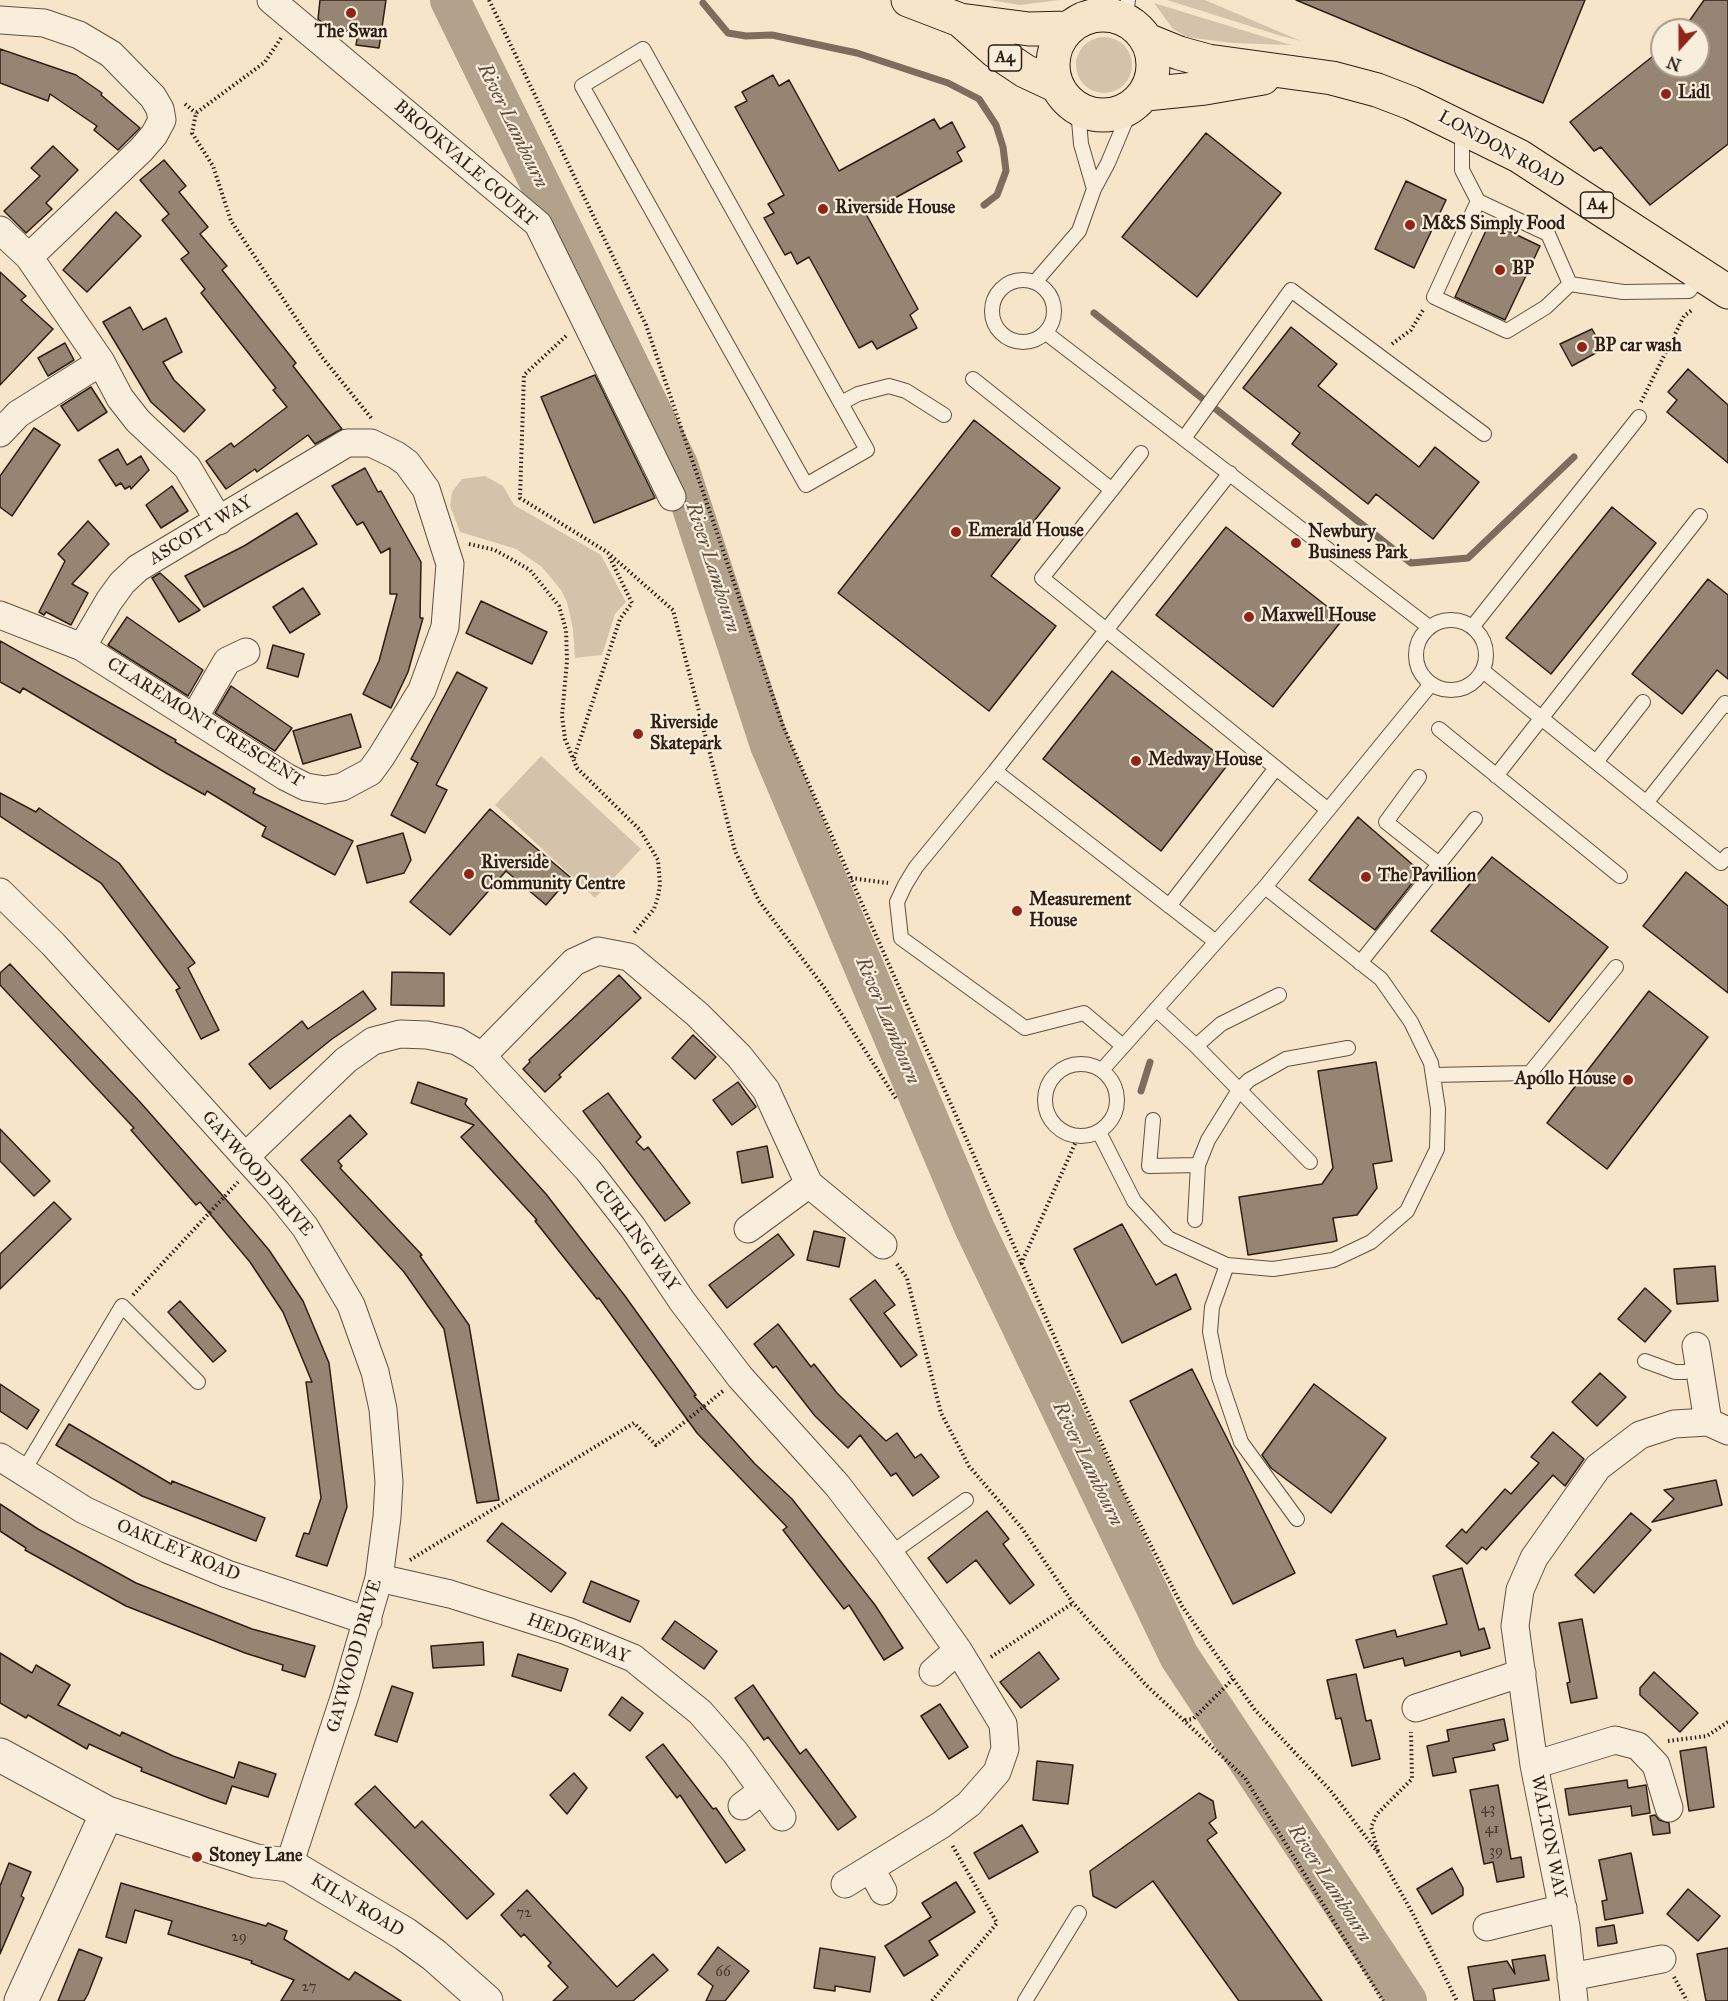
<!DOCTYPE html>
<style>
body{margin:0}
#map{position:relative;width:1728px;height:2001px;overflow:hidden;background:#f6e5c8;font-family:"IM FELL Great Primer",serif}
canvas{display:block}
.north{position:absolute;left:1650px;top:18px;width:60px;height:60px;box-sizing:border-box;background:#f9eedb;border:2px solid #a89b8c;border-radius:50%;rotate:201deg;font-size:16px;font-weight:700;line-height:24px;text-align:center;color:#2f1e15}
.north::after{content:'';display:block;margin:auto;width:21px;height:27px;background:#8f2418;clip-path:polygon(50% 0,100% 100%,50% 72%,0 100%)}
</style>
<div id="map">
<canvas width="1728" height="2001"></canvas>
<div class="north">N</div>
</div>
<script>
const ctx = document.querySelector('canvas').getContext('2d');
ctx.lineJoin = 'round';
function fill(path, color) { ctx.fillStyle = color; ctx.fill(path, 'evenodd'); }
const poly = rows => new Path2D(rows.map(r => 'M' + r).join(''));
function trace(path, color, width, dash) { ctx.strokeStyle = color; ctx.lineWidth = width; ctx.lineCap = dash ? 'butt' : 'round'; ctx.setLineDash(dash || []); ctx.stroke(path); }
function write(font, color, halo, rows, align = 'center') {
  ctx.font = font + ' "IM FELL Great Primer",serif'; ctx.lineWidth = 4.5; ctx.setLineDash([]); ctx.textBaseline = 'middle'; ctx.strokeStyle = halo; ctx.fillStyle = color; for (const [text, x, y, turn = 0] of rows) {
    ctx.save(); ctx.translate(x, y); ctx.rotate((+turn || 0) * Math.PI / 180); ctx.textAlign = isNaN(turn) ? turn : align; if (halo) ctx.strokeText(text, 0, 0); ctx.fillText(text, 0, 0); ctx.restore();
  }
}
const green = poly([
 [990,0,1059,0,1020,5],
 [1167,0,1205,0,1301,41,1278,35],
 [1154,3,1291,45,1232,43,1187,37,1173,29],
 '1076 65a28 28 0 1 1 56 0a28 28 0 1 1-56 0Z',
 [485,476,503,486,514,505,601,555,626,602,615,614,602,655,575,658,573,629,567,602,561,590,542,567,516,549,460,532,450,506,452,492,462,479],
 [541,756,641,849,595,898,495,805]
]);
const stream = poly([
 [703,3,728,33,746,36,772,35,857,53,948,83,979,99,996,125,1003,147,1006,171,997,195,984,205],
 [1094,313,1411,563,1468,558,1574,457],
 [1141,1091,1150,1062]
]);
const river = poly([
 [450,0,678,465,770,745,974,1227,1179,1656,1407,2001]
]);
const building = poly([
 [320,0,386,0,379,48,356,45,358,33,329,28,318,19,320,0],
 [1296,0,1585,0,1543,103,1296,0],
 [1704,0,1728,0,1728,144,1650,205,1601,147,1594,151,1570,122,1662,49,1662,66,1698,66,1698,30,1683,30,1704,0],
 [0,49,76,75,102,93,101,95,140,128,118,150,94,130,97,126,50,94,48,101,0,83,0,49],
 [773,75,779,86,789,80,839,171,934,119,940,129,952,122,965,147,957,152,962,161,866,214,918,309,910,315,917,328,877,349,872,341,859,348,809,257,797,264,791,252,785,255,764,218,774,213,768,204,784,195,735,107,747,101,742,92,773,75],
 [1206,133,1281,193,1197,297,1122,237,1206,133],
 [53,146,78,170,46,203,52,209,26,233,4,211,40,176,31,168,53,146],
 [164,160,186,186,179,192,208,227,200,234,227,266,222,270,296,363,293,366,342,429,315,444,308,435,257,472,255,469,226,489,206,461,231,443,234,447,287,407,273,390,276,388,201,293,205,289,181,259,189,253,162,220,169,214,140,180,164,160],
 [1406,181,1446,200,1414,268,1375,249,1406,181],
 [116,212,141,236,87,292,63,270,116,212],
 [1490,222,1540,246,1505,320,1455,297,1490,222],
 [0,272,26,296,21,300,53,329,0,385,0,272],
 [130,307,143,330,166,318,182,352,163,362,174,380,205,410,184,432,151,402,103,322,130,307],
 [1291,327,1337,364,1318,386,1419,467,1435,447,1479,482,1433,539,1376,494,1368,504,1292,444,1300,433,1243,388,1291,327],
 [1592,329,1603,349,1572,366,1560,344,1592,329],
 [65,343,74,360,48,376,38,358,65,343],
 [1688,369,1728,405,1728,463,1667,412,1677,400,1668,392,1688,369],
 [595,375,655,498,594,523,541,397,595,375],
 [91,387,107,412,78,431,61,406,91,387],
 [974,420,1060,488,991,576,1056,626,989,711,838,593,974,420],
 [34,428,60,445,12,516,0,507,0,476,34,428],
 [118,449,127,465,141,456,149,470,131,489,130,486,125,489,121,483,116,486,99,460,118,449],
 [365,468,378,492,381,491,421,562,420,618,423,618,408,672,391,708,363,694,379,661,397,594,390,594,390,548,381,553,363,522,357,525,332,486,365,468],
 [172,486,188,511,161,528,146,505,172,486],
 [1612,507,1656,543,1551,674,1506,638,1612,507],
 [297,513,317,544,204,607,185,576,244,546,297,513],
 [88,521,109,544,72,584,88,593,71,625,46,612,44,615,39,612,65,561,58,554,88,521],
 [1226,527,1343,619,1273,707,1156,615,1226,527],
 [160,573,179,590,200,610,179,622,152,578,160,573],
 [1708,579,1728,595,1728,679,1717,670,1682,714,1632,674,1708,579],
 [303,588,320,614,290,633,273,607,303,588],
 [481,601,547,632,532,664,466,633,481,601],
 [127,617,203,670,188,696,108,645,127,617],
 [0,641,176,740,175,742,255,789,253,793,353,841,335,875,262,836,266,827,207,791,205,795,166,773,23,688,20,693,0,682,0,641],
 [273,645,304,654,298,677,267,668,273,645],
 [1112,671,1229,763,1161,851,1043,759,1112,671],
 [457,672,487,688,436,785,447,790,425,833,391,815,418,763,411,759,457,672],
 [231,686,292,728,275,751,215,713,231,686],
 [351,714,361,747,303,764,293,731,351,714],
 [0,793,36,812,39,808,119,863,195,963,188,968,219,1030,201,1039,176,990,180,988,101,883,0,816,0,793],
 [490,809,570,877,546,905,506,871,450,935,410,902,490,809],
 [1358,817,1421,872,1375,930,1309,880,1358,817],
 [403,833,411,860,404,873,367,883,357,846,403,833],
 [1492,857,1608,947,1549,1022,1431,931,1492,857],
 [1686,872,1728,906,1728,993,1643,926,1686,872],
 [10,964,140,1102,230,1204,269,1250,303,1301,329,1363,347,1507,327,1566,296,1556,304,1533,309,1534,321,1498,306,1382,312,1382,283,1312,250,1262,200,1202,196,1205,131,1130,134,1128,0,985,0,973,10,964],
 [392,972,444,973,444,1006,391,1005,392,972],
 [619,975,641,998,559,1075,561,1077,545,1092,523,1069,530,1062,529,1060,619,975],
 [363,991,376,1009,332,1039,270,1089,249,1064,302,1021,308,1029,363,991],
 [1649,991,1708,1037,1607,1169,1547,1123,1649,991],
 [693,1035,716,1057,695,1079,672,1058,693,1035],
 [1376,1062,1392,1161,1373,1164,1377,1188,1357,1215,1333,1218,1337,1241,1248,1255,1239,1197,1322,1184,1333,1168,1318,1071,1376,1062],
 [418,1082,467,1099,465,1104,546,1194,625,1296,696,1395,694,1396,755,1464,792,1499,875,1605,903,1648,884,1660,849,1605,844,1609,783,1530,787,1527,697,1433,599,1298,597,1299,535,1221,537,1220,461,1137,474,1125,411,1103,418,1082],
 [738,1082,756,1107,732,1125,713,1100,738,1082],
 [608,1093,641,1137,636,1142,644,1150,648,1147,690,1203,665,1221,583,1111,608,1093],
 [350,1115,367,1134,338,1161,342,1166,340,1168,422,1255,420,1256,469,1325,499,1500,477,1503,444,1329,404,1272,301,1160,350,1115],
 [0,1129,50,1181,34,1196,0,1161,0,1129],
 [767,1146,773,1177,742,1183,737,1152,767,1146],
 [54,1202,71,1219,0,1289,0,1254,54,1202],
 [1122,1224,1156,1285,1176,1274,1191,1309,1122,1343,1074,1249,1122,1224],
 [814,1231,845,1238,839,1267,807,1260,814,1231],
 [778,1234,794,1255,727,1308,709,1285,778,1234],
 [1715,1266,1718,1301,1677,1304,1674,1269,1715,1266],
 [875,1280,895,1305,884,1313,917,1355,901,1367,850,1299,875,1280],
 [1645,1288,1671,1311,1645,1342,1618,1319,1645,1288],
 [180,1301,226,1351,213,1362,168,1312,180,1301],
 [778,1324,811,1367,814,1364,837,1393,886,1441,897,1433,915,1458,921,1454,939,1477,913,1496,896,1473,891,1476,860,1435,848,1448,815,1416,776,1366,773,1368,754,1344,778,1324],
 [1192,1369,1295,1573,1233,1604,1130,1401,1192,1369],
 [1600,1373,1626,1397,1597,1426,1572,1402,1600,1373],
 [0,1384,39,1410,27,1429,0,1411,0,1384],
 [1314,1384,1386,1438,1331,1513,1271,1468,1262,1455,1314,1384],
 [69,1424,171,1484,172,1481,265,1518,256,1541,142,1496,56,1445,69,1424],
 [1553,1432,1584,1459,1565,1486,1553,1475,1486,1550,1482,1547,1467,1564,1446,1546,1462,1529,1466,1533,1505,1489,1511,1494,1539,1463,1531,1457,1553,1432],
 [1716,1480,1722,1505,1652,1522,1674,1499,1664,1490,1716,1480],
 [0,1504,38,1529,136,1583,252,1629,315,1646,305,1677,282,1670,283,1665,245,1653,126,1606,25,1550,26,1548,0,1531,0,1504],
 [987,1511,1009,1539,1003,1544,1034,1585,1010,1604,976,1560,947,1583,928,1558,987,1511],
 [1631,1513,1651,1530,1594,1593,1575,1575,1631,1513],
 [502,1523,566,1573,551,1592,487,1541,502,1523],
 [1462,1568,1479,1630,1484,1628,1490,1648,1461,1656,1460,1651,1405,1666,1403,1658,1364,1668,1356,1640,1395,1630,1397,1637,1447,1624,1433,1576,1462,1568],
 [591,1581,639,1601,630,1622,583,1602,591,1581],
 [1582,1619,1597,1698,1571,1703,1567,1683,1570,1682,1559,1623,1582,1619],
 [675,1621,717,1651,704,1669,662,1639,675,1621],
 [483,1642,484,1665,433,1668,431,1646,483,1642],
 [1039,1652,1059,1679,1021,1708,1000,1682,1039,1652],
 [0,1653,32,1673,36,1665,70,1685,58,1705,120,1736,122,1732,173,1756,234,1778,239,1762,276,1774,268,1797,232,1786,226,1804,209,1798,141,1771,142,1768,89,1744,87,1749,28,1715,26,1718,0,1703,0,1653],
 [518,1654,568,1669,561,1691,512,1676,518,1654],
 [1654,1672,1698,1713,1680,1732,1640,1695,1640,1688,1654,1672],
 [1356,1674,1366,1721,1371,1720,1380,1759,1352,1766,1341,1718,1336,1719,1327,1680,1356,1674],
 [753,1685,800,1754,806,1749,856,1817,838,1830,768,1737,764,1740,735,1698,753,1685],
 [392,1686,413,1693,397,1742,375,1735,392,1686],
 [622,1697,643,1713,630,1731,609,1715,622,1697],
 [940,1704,968,1747,949,1759,921,1716,940,1704],
 [1504,1719,1508,1740,1493,1744,1495,1750,1453,1758,1456,1772,1433,1776,1427,1746,1449,1741,1447,1730,1504,1719],
 [663,1744,713,1809,716,1808,745,1850,726,1863,680,1795,677,1798,646,1757,663,1744],
 [1706,1747,1714,1807,1689,1811,1680,1751,1706,1747],
 [1037,1761,1073,1765,1068,1804,1033,1800,1037,1761],
 [574,1773,587,1788,567,1814,550,1795,574,1773],
 [1627,1780,1628,1788,1646,1785,1650,1813,1632,1816,1631,1806,1569,1815,1565,1789,1627,1780],
 [1498,1785,1511,1859,1521,1857,1524,1877,1497,1882,1493,1862,1484,1864,1470,1790,1498,1785],
 [375,1786,415,1828,422,1821,494,1894,467,1919,355,1804,375,1786],
 [1199,1793,1213,1801,1216,1818,1209,1823,1217,1833,1207,1840,1322,2001,1239,2001,1153,1881,1116,1908,1093,1896,1090,1871,1199,1793],
 [1655,1815,1659,1820,1669,1823,1670,1833,1653,1835,1650,1816,1655,1815],
 [1022,1825,1038,1852,989,1879,974,1853,1022,1825],
 [1631,1853,1643,1913,1605,1920,1602,1901,1607,1900,1599,1860,1631,1853],
 [9,1863,31,1872,21,1896,24,1898,0,1954,0,1886,9,1863],
 [1452,1868,1463,1888,1463,1895,1432,1914,1417,1889,1452,1868],
 [956,1882,975,1912,929,1941,938,1955,904,1976,885,1946,931,1917,922,1903,956,1882],
 [121,1883,266,1926,268,1923,287,1931,284,1939,349,1980,355,1972,401,2001,281,2001,294,1980,251,1963,252,1961,168,1934,172,1921,135,1910,126,1943,106,1937,121,1883],
 [1688,1889,1720,1916,1698,1941,1667,1914,1688,1889],
 [527,1890,617,1987,653,1954,668,1970,633,2001,553,2001,568,1987,548,1966,551,1963,524,1934,521,1937,501,1915,527,1890],
 [1614,1925,1617,1943,1598,1946,1596,1928,1614,1925],
 [718,1947,749,1971,725,2001,706,2001,713,1986,698,1974,718,1947],
 [820,1948,875,1957,870,1992,835,1986,835,1991,814,1988,820,1948],
 [1728,1948,1728,2001,1706,2001,1697,1954,1728,1948],
 [79,1949,102,1958,88,1994,84,2001,58,2001,79,1949],
 [1545,1955,1549,1980,1493,1989,1495,2001,1474,2001,1468,1967,1507,1961,1515,1974,1512,1960,1545,1955]
]);
const path = poly([
 [489,0,646,325,783,726,1121,1487,1182,1606,1255,1710,1330,1790,1379,1854,1412,1912,1457,2001],
 [281,38,265,62,196,113,192,133,213,166,231,221,322,357,372,419],
 [185,104,196,113],
 [566,336,524,375,520,498,607,552,673,610,735,851,759,901,826,990,897,1100],
 [1392,344,1411,330,1423,310],
 [1641,402,1684,316,1692,310],
 [469,544,495,550,530,570,559,606,566,630,567,661,562,716,565,739,577,768,640,830,658,860,660,884,658,897,654,909,634,933],
 [574,758,620,619,632,603,609,556],
 [851,878,888,883],
 [897,1264,907,1278,941,1413,969,1466,1021,1527,1073,1603,1146,1685,1245,1778,1383,2001],
 [1021,1264,1078,1137],
 [133,1295,238,1182],
 [410,1560,634,1423,656,1445,723,1391],
 [991,1657,1073,1603],
 [1185,1720,1193,1719,1233,1679],
 [1668,1741,1707,1736,1728,1722],
 [1378,1851,1371,1827,1377,1814,1412,1779,1411,1732],
 [1674,1977,1687,2001],
 [932,2001,997,1923,952,1845]
]);
const service = poly([
 [1095,15,1105,0],
 [1125,20,1128,0],
 [643,49,867,450,806,485,582,86,643,49],
 [1078,109,1081,144,1094,189],
 [1462,130,1462,170,1478,201,1548,234,1570,284],
 [1478,201,1434,297,1507,331,1546,307,1570,284],
 '992 311a31 31 0 1 1 62 0a31 31 0 1 1-62 0Z',
 [1035,282,1079,231,1094,189,1108,163,1131,108],
 [1570,284,1623,292,1689,291,1702,274],
 [1046,333,1429,627],
 [973,379,1112,490],
 [841,403,858,394,889,386,906,391,944,415],
 [1185,437,1291,290,1484,434],
 [1141,453,1042,578,1328,810],
 '1416 655a35 35 0 1 1 70 0a35 35 0 1 1-70 0Z',
 [1473,626,1639,417],
 [1483,671,1721,863,1728,855],
 [1439,729,1620,876],
 [1596,762,1643,702],
 [995,771,1230,473],
 [1496,776,1700,516],
 [1419,777,1386,822,1439,864],
 [1646,803,1725,703,1728,706],
 [1169,906,1276,768],
 [1360,963,1475,819],
 [1279,995,1221,1024,1196,1046,1310,1162],
 [1156,1009,1196,1046],
 [1123,1046,1084,1013,1025,1028,901,938,897,902,905,885,916,867,995,771,1216,942],
 '1045 1100a36 36 0 1 1 72 0a36 36 0 1 1-72 0Z',
 [1102,1070,1265,887,1431,684],
 [1433,1075,1530,1073,1616,967],
 [1153,1120,1149,1166,1198,1165],
 [1099,1132,1134,1201,1168,1238,1227,1265,1273,1269,1333,1260,1371,1242,1407,1211,1437,1149,1438,1109,1431,1063,1411,1022,1381,979,1265,887],
 [1195,1220,1198,1165,1208,1140,1239,1090,1249,1080,1286,1059,1348,1048],
 [1227,1265,1212,1307,1210,1332,1219,1377,1241,1442,1297,1519],
 [1645,1361,1675,1372,1685,1372,1699,1367],
 [23,1472,122,1306,198,1382],
 [890,1554,966,1500],
 [1025,2001,1079,1913]
]);
const minor = poly([
 [271,0,538,224,672,497],
 [0,20,44,23,79,35,111,54,153,97,160,109,162,120,154,135,141,150,29,257],
 [0,230,29,257,101,362,120,398,138,421,187,467,219,521],
 [0,433,18,414,101,362],
 [0,615,82,647,286,777,306,787,325,790,342,787,370,772,381,757,422,690,445,627,450,564,426,489,407,463,396,455,371,443,347,443,138,568,122,583,109,601,82,647],
 [194,718,227,661,246,652],
 [0,892,53,944,277,1192,305,1227,351,1305,375,1372,383,1409,389,1482,387,1517,379,1578,345,1695,289,1865],
 [482,1056,574,962,598,951,629,957,697,1014,739,1056,766,1090,809,1184,883,1245],
 [245,1157,346,1060,373,1041,400,1034,427,1035,457,1041,482,1056,588,1170,633,1228,682,1301,740,1377,837,1485,888,1551,958,1650,1003,1724,1005,1749,997,1772,969,1804,941,1825,845,1884],
 [748,1229,809,1184],
 [1696,1346,1708,1422],
 [0,1457,84,1510,167,1549,227,1574,368,1621],
 [379,1578,450,1594,567,1631,633,1658,700,1712,735,1752,782,1817],
 [933,1672,958,1650],
 [1416,1708,1522,1673],
 [1534,1765,1615,1740,1638,1746,1656,1765,1669,1808],
 [742,1806,762,1791],
 [871,1869,883,1891],
 [1487,1927,1563,1908],
 [1571,1977,1662,1959],
 [1574,2001,1566,1926,1534,1765,1515,1626,1520,1590,1534,1558,1598,1467,1640,1435,1674,1424,1708,1422,1728,1431]
]);
const tertiary = poly([
 [0,1755,107,1813,256,1861,289,1865,405,1934,434,1955,486,2001],
 [21,2001,107,1813]
]);
const primary = poly([
 [908,0,960,20,1029,29,1069,28],
 '1053 65a50 50 0 1 1 100 0a50 50 0 1 1-100 0Z',
 [960,20,995,51,1025,71,1057,86],
 [1147,40,1179,53,1208,61,1332,78,1377,90,1411,103,1519,156,1728,292],
 [1146,94,1205,88,1263,78]
]);
const markers = [
 [351,13,6,"#8f2418"],
 [1666,94,6,"#8f2418"],
 [823,209,6,"#8f2418"],
 [1410,225,6,"#8f2418"],
 [1500,270,6,"#8f2418"],
 [1582,347,6,"#8f2418"],
 [956,532,6,"#8f2418"],
 [1296,543,6,"#8f2418"],
 [1249,617,6,"#8f2418"],
 [638,734,6,"#8f2418"],
 [1136,761,6,"#8f2418"],
 [469,874,6,"#8f2418"],
 [1366,877,6,"#8f2418"],
 [1017,911,6,"#8f2418"],
 [1628,1080,6,"#8f2418"],
 [197,1857,6,"#8f2418"]
];
const numberNames = [
 ["43",1488,1809],
 ["41",1492,1829],
 ["39",1496,1851],
 ["72",524,1913],
 ["29",239,1937],
 ["66",723,1972],
 ["27",309,1987]
];
const shields = [
 [1005,58,33],
 [1597,205,33]
];
const shieldNames = [
 ["A4",1005,58],
 ["A4",1597,205]
];
const poiNames = [
 ["The Swan",351,33,"center"],
 ["Lidl",1678,94],
 ["Riverside House",835,209],
 ["M&S Simply Food",1422,225],
 ["BP",1512,270],
 ["BP car wash",1594,347],
 ["Emerald House",968,532],
 ["Newbury",1308,533],
 ["Business Park",1308,554],
 ["Maxwell House",1261,617],
 ["Riverside",650,724],
 ["Skatepark",650,745],
 ["Medway House",1148,761],
 ["Riverside",481,864],
 ["Community Centre",481,885],
 ["The Pavillion",1378,877],
 ["Measurement",1029,901],
 ["House",1029,922],
 ["Apollo House",1616,1080,"right"],
 ["Stoney Lane",209,1857]
];
const streetNames = [
 ["LONDON ROAD",1501,150,29],
 ["BROOKVALE COURT",465,164,41],
 ["ASCOTT WAY",201,531,-31],
 ["CLAREMONT CRESCENT",205,723,32],
 ["GAYWOOD DRIVE",257,1174,49],
 ["CURLING WAY",636,1236,54],
 ["OAKLEY ROAD",178,1551,23],
 ["HEDGEWAY",578,1639,21],
 ["GAYWOOD DRIVE",355,1656,-74],
 ["WALTON WAY",1548,1837,79],
 ["KILN ROAD",357,1906,31]
];
const waterNames = [
 ["River Lambourn",512,126,64],
 ["River Lambourn",712,568,72],
 ["River Lambourn",887,1021,67],
 ["River Lambourn",1087,1464,64],
 ["River Lambourn",1329,1884,57]
];
fill(green, '#d4c3aa');
trace(stream, '#7e6d5c', 7);
trace(river, '#b2a18b', 40);
fill(building, '#968572');
trace(building, '#2f1e15', 1.5);
trace(service, '#615042', 16);
trace(minor, '#615042', 29);
trace(tertiary, '#615042', 35);
trace(primary, '#2f1e15', 35);
trace(path, '#2f1e15', 4, [1.5, 3]);
trace(service, '#f9eedb', 14);
trace(minor, '#f9eedb', 27);
trace(tertiary, '#f9eedb', 33);
trace(primary, '#f6e5c8', 33);
for (const [x, y, r, color] of markers) { const dot = new Path2D(); dot.arc(x, y, r, 0, 2 * Math.PI); ctx.fillStyle = color; ctx.fill(dot); trace(dot, '#f9eedb', 2); }
write('15px', '#49382c', null, numberNames);
for (const [x, y, w] of shields) { const box = new Path2D(); box.roundRect(x - w / 2, y - 13, w, 26, 4.5); ctx.fillStyle = '#f9eedb'; ctx.fill(box); trace(box, '#2f1e15', 1.5); }
write('bold 16px', '#2f1e15', null, shieldNames);
write('bold 18px', '#2f1e15', '#f9eedb', poiNames, 'left');
write('18px', '#2f1e15', '#f9eedb', streetNames);
write('italic 20px', '#5d4c3e', '#f9eedb', waterNames);
</script>
